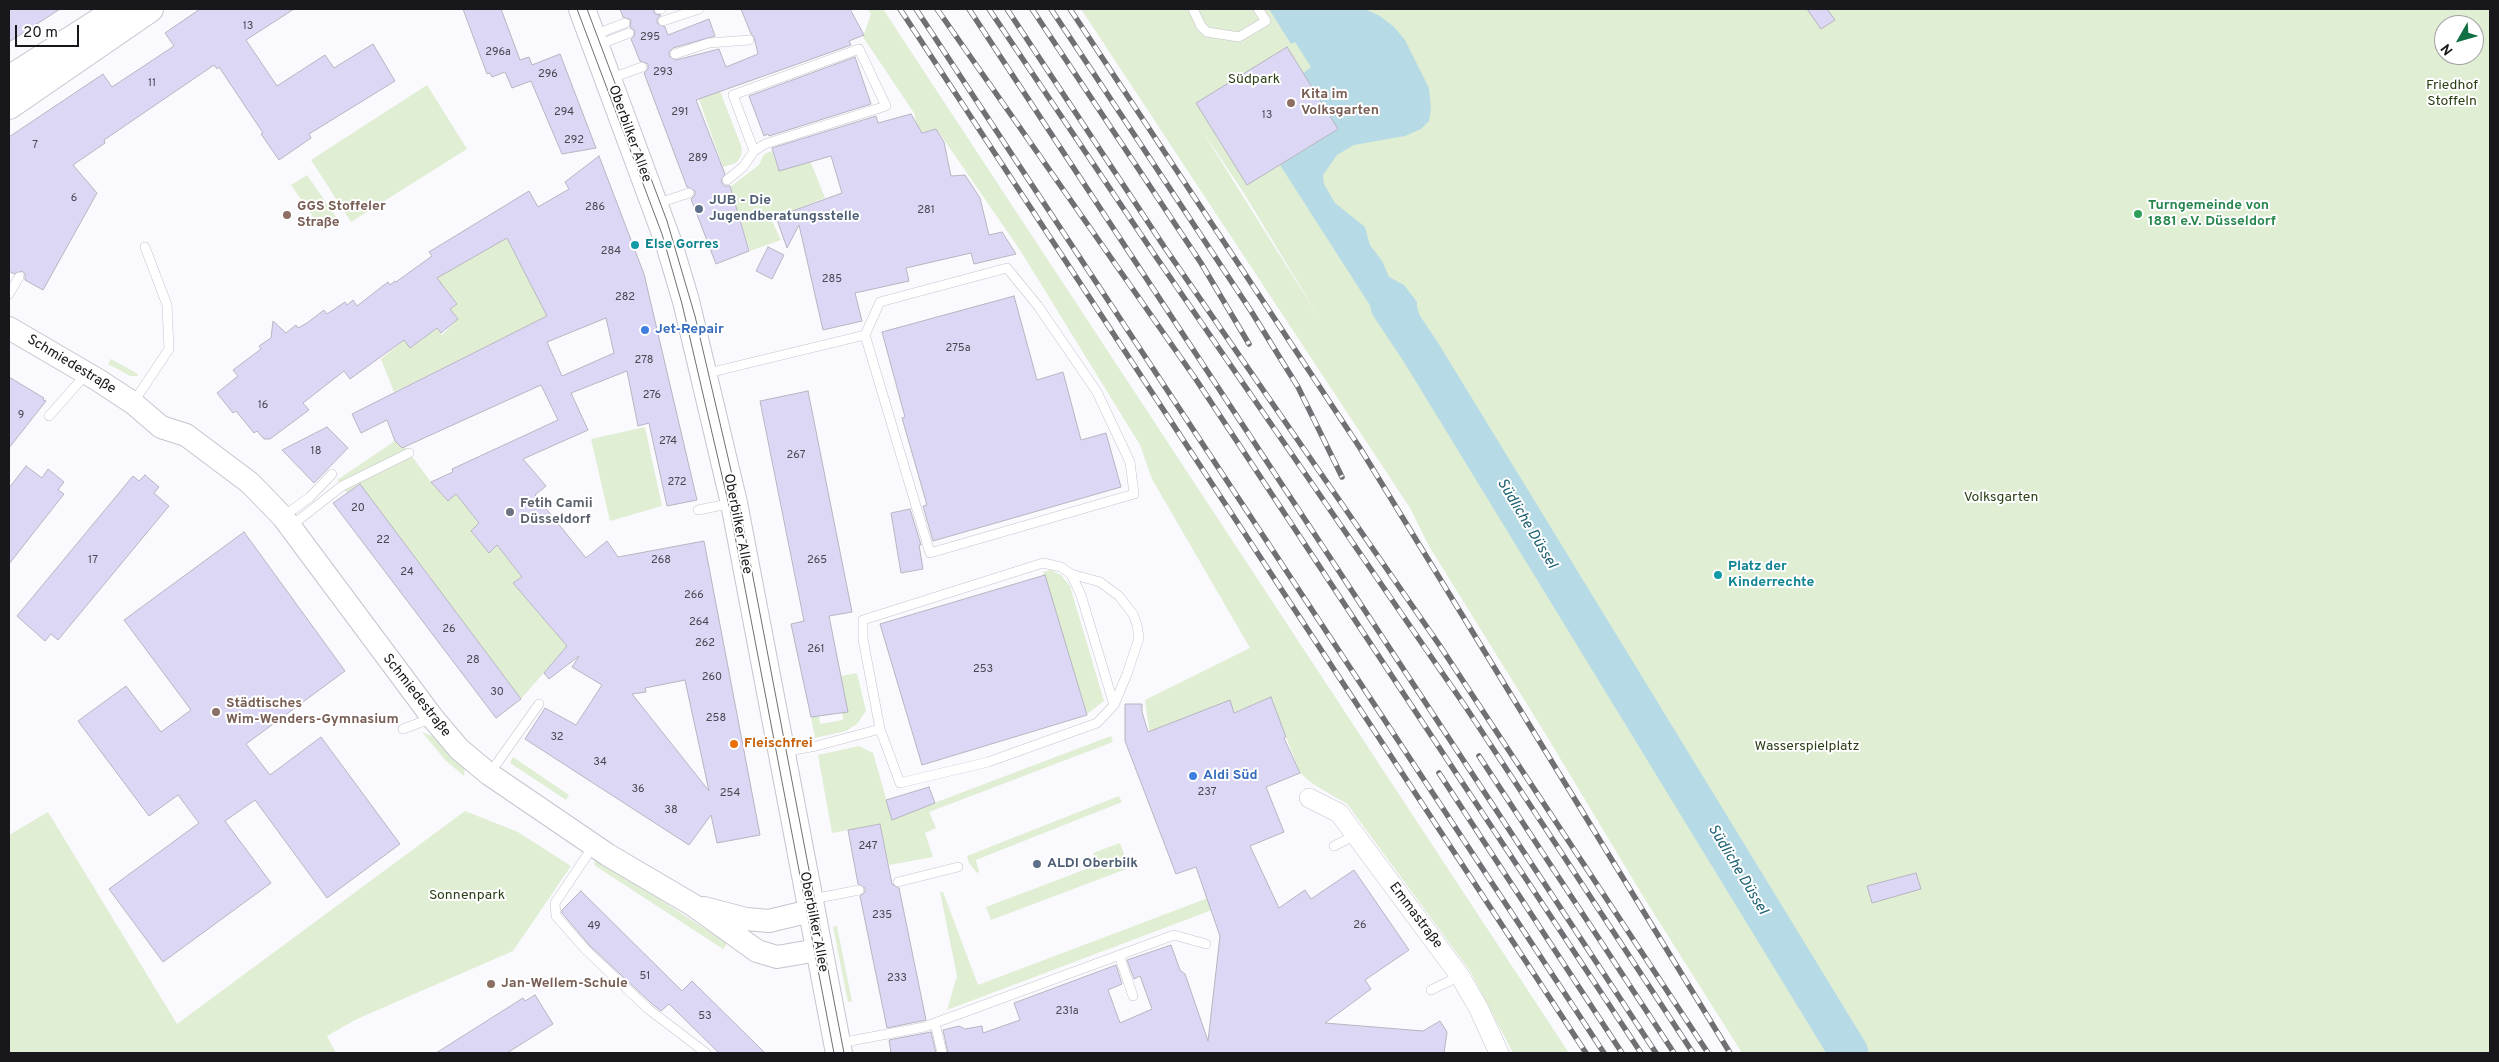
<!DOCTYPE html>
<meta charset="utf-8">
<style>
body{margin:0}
#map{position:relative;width:2499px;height:1062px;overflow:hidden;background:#faf9fe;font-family:Overpass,sans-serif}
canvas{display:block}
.frame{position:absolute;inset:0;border:10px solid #18171b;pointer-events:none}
.north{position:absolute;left:2434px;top:15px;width:50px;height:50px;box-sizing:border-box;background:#fff;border:1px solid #a3a2a4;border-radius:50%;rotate:232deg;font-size:14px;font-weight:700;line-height:20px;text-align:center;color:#18171b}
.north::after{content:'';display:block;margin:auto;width:18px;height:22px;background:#116f44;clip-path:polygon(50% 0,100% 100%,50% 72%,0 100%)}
.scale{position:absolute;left:15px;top:25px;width:64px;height:22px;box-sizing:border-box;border:2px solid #18171b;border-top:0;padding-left:6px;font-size:15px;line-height:18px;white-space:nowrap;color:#18171b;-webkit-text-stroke:4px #fff;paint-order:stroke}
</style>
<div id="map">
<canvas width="2499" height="1062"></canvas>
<div class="frame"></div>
<div class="north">N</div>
<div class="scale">20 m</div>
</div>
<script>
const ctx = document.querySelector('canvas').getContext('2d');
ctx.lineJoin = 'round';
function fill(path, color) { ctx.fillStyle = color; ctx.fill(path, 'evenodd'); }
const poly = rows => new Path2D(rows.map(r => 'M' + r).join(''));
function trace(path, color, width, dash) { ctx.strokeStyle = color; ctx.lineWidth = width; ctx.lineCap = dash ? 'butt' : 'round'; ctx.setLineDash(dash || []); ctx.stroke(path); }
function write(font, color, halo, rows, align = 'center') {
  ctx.font = font + ' Overpass,sans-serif'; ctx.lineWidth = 4; ctx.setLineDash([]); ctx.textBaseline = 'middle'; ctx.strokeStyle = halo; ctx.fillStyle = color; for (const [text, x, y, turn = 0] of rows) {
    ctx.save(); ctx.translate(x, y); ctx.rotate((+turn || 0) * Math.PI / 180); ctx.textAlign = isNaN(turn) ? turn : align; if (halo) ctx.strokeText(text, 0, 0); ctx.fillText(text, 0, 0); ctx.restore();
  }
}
const green = poly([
 [867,9,883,9,1569,1053,1513,1053,1470,971,1347,804,1313,784,1300,773,1271,698,1151,744,1145,700,1250,648,1152,479,1140,445,1020,250,938,131,919,132,914,113,863,37,871,14],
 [1081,9,2490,9,2490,1053,1742,1053,1646,901,1543,730,1429,546,1410,508],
 [2444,25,2474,25,2474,55,2444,55],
 [1201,129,1242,190,1320,319,1279,254],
 [692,80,720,91,742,148,741,156,736,163,723,167],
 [427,85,467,149,351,222,311,160],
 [772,151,778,169,810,160,825,198,771,219,781,240,750,251,730,187,759,165,764,154],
 [307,175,339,221,323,231,291,185],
 [507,238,547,316,394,392,381,359,404,340,411,348,437,328,442,335,458,319,450,309,457,303,443,285,437,289,421,268,444,274],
 [111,359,138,374,137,376,130,376,108,364],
 [645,427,662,506,610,521,591,439],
 [395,441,405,447,431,482,447,500,456,494,479,523,471,532,489,553,497,545,522,577,513,583,567,646,521,699,450,604,424,623,406,599,432,579,359,484,347,493,337,480],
 [1051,570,1061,575,1070,586,1104,701,1087,714,1043,572],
 [857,673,866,711,857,724,846,731,815,738,811,717,819,716,820,724,843,720,842,713,847,712,841,676],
 [422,732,435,737,465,768,464,776,446,761],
 [1111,736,1113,742,929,812,936,828,925,833,933,857,889,865,880,824,832,833,818,755,859,746,873,753,892,819],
 [513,757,569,795,566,800,510,763],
 [1119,796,1122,802,976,860,979,872,977,873,969,863,967,856],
 [465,811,518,832,571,866,513,951,357,1019,327,1036,336,1053,9,1053,9,835,48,812,177,1024],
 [1120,843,1129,868,991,920,986,907,1097,865,1093,853],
 [595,860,599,860,727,943,723,949,597,867,594,864],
 [940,892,943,892,978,985,1208,898,1212,910,947,1010,957,976],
 [837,926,852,1001,848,1002,833,927]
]);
const water = poly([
 [1269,9,1365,9,1380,16,1394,27,1405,40,1429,88,1431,109,1429,121,1421,129,1405,136,1354,145,1337,155,1323,175,1324,184,1335,203,1365,227,1370,245,1382,261,1389,277,1404,285,1417,302,1417,307,1429,345,1405,360,1280,165,1338,129,1303,73,1311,67,1295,42,1291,44]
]);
const river = poly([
 [1390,306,1422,354,1849,1053]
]);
const building = poly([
 [9,9,60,9,9,42,9,9],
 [200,9,294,9,246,40,277,86,325,55,334,68,373,44,395,81,309,134,311,138,279,160,261,134,263,133,219,67,217,69,214,65,104,140,105,143,73,165,97,193,43,290,25,280,25,274,22,271,14,274,9,271,9,137,103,74,112,87,174,46,165,33,200,9],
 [463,9,501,9,520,60,529,57,532,65,560,54,596,148,562,154,531,81,512,88,505,72,492,77,490,73,487,74,463,9],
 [620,9,653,9,655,14,661,15,657,19,657,23,665,27,668,35,709,19,715,36,673,48,669,52,669,56,676,60,719,49,726,67,758,54,754,37,751,34,741,9,850,9,864,35,849,41,851,45,696,100,725,174,721,181,724,186,730,186,749,251,716,264,691,199,695,195,695,191,687,187,644,73,648,69,648,64,640,61,631,39,634,36,635,31,630,27,631,20,623,17,620,9],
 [1807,9,1827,9,1835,20,1821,29,1807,9],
 [1287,47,1338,129,1247,185,1196,103,1287,47],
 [855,57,871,104,769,136,768,134,764,136,749,96,855,57],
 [911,114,922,133,936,129,944,142,951,176,965,175,980,198,989,235,1002,232,1016,254,974,264,971,253,906,268,909,281,855,293,862,321,823,330,799,225,787,248,776,217,842,193,831,156,779,171,772,148,876,116,878,123,911,114],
 [599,156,644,274,697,500,667,506,649,423,638,426,627,371,571,393,588,430,523,459,546,486,535,495,586,558,607,541,618,557,704,541,760,835,717,843,711,815,689,845,525,739,545,708,576,725,602,685,572,667,579,656,549,679,544,673,567,646,513,583,522,577,497,545,489,553,471,531,479,523,456,494,448,501,431,482,453,472,452,469,558,420,541,385,402,448,395,441,387,420,361,433,352,414,547,316,507,238,437,278,457,304,450,309,458,319,441,333,437,328,410,348,404,340,350,379,344,371,303,403,309,410,270,439,264,439,257,431,254,433,236,411,233,413,217,393,238,376,233,370,261,349,259,346,271,338,273,321,286,333,296,325,298,328,307,323,324,310,327,314,345,302,347,305,353,300,357,306,388,282,390,285,395,281,396,282,432,256,429,252,529,191,538,207,569,189,565,182,599,156],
 [606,318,614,353,562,376,547,342,606,318],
 [685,680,709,791,632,694,646,692,645,688,685,680],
 [768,247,784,255,772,279,756,271,768,247],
 [1014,296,1037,380,1063,372,1081,440,1106,433,1121,487,933,541,923,506,927,505,902,418,905,417,882,332,1014,296],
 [9,377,44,398,43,400,46,401,9,448,9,377],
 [808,391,852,612,829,616,848,712,811,717,791,624,804,621,760,401,808,391],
 [327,427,348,448,314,483,282,450,327,427],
 [26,466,42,478,48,469,64,482,58,490,64,494,9,564,9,488,26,466],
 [145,475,159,487,154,493,169,506,58,640,51,634,45,641,17,616,133,476,139,481,145,475],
 [360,484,521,699,496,718,333,503,360,484],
 [910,509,921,545,919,545,923,569,901,573,891,513,910,509],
 [244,532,345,671,246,744,270,775,321,737,400,844,327,898,255,800,225,821,271,883,163,962,109,889,199,823,178,795,149,816,78,721,126,686,161,732,191,710,124,620,244,532],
 [1045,575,1087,715,922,765,880,624,1045,575],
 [1271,697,1286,737,1284,738,1300,773,1266,787,1284,832,1250,846,1279,908,1305,890,1311,899,1354,870,1409,950,1365,980,1371,989,1325,1023,1423,1031,1440,1021,1447,1032,1444,1053,948,1053,943,1030,959,1026,965,1029,982,1026,983,1033,1020,1020,1014,1003,1116,965,1122,984,1108,990,1120,1023,1152,1009,1140,976,1134,979,1127,960,1171,945,1180,970,1185,974,1208,1041,1220,936,1196,867,1176,874,1125,741,1125,704,1142,704,1142,712,1148,732,1230,700,1234,713,1271,697],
 [929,787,935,803,892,820,886,800,929,787],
 [880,824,892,884,899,888,926,1020,887,1028,860,896,865,892,865,888,858,884,848,830,880,824],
 [1916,873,1921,889,1872,903,1867,886,1916,873],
 [581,891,682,991,692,981,765,1053,719,1053,669,1004,661,1011,651,1003,590,946,562,913,562,910,581,891],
 [535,995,553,1024,507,1053,436,1053,523,998,525,1001,535,995],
 [931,1032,936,1053,891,1053,889,1040,931,1032]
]);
const service = poly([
 [659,9,661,9],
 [1193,9,1201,26,1207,32,1239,37,1266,21,1258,9],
 [663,21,699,9],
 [594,35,625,23],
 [598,45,629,33],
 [675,54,709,43,749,40],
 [609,79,642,67],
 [727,180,743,167,754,151,733,95,859,49,886,106,765,144,754,151],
 [656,204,689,193],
 [9,294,19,277],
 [704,374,865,335,880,302,1007,268,1038,306,1097,392,1130,462,1134,494,930,553,865,335],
 [133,403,169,349,167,305,145,247],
 [49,416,87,373],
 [698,510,733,503],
 [284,516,310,497,332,474],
 [291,526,342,486,409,453],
 [403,729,432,718],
 [880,729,863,639,863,620,1043,563,1061,567,1071,574,1081,595,1114,705],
 [783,752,816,746,880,729,900,783,988,762,1097,723,1114,705,1127,674,1139,638,1137,625,1133,614,1119,596,1100,582,1071,574],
 [490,773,539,704],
 [594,845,555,903,556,916,586,950,647,1008,706,1053],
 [1334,846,1355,835],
 [898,882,958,867],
 [813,899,859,890],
 [1119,955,1133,996],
 [1431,990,1460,976],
 [935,1023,942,1053],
 [840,1043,924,1027,1174,935,1206,944]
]);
const minor = poly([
 [1309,798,1339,813,1460,976,1479,1009,1499,1053]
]);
const tertiary = poly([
 [9,328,98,380,133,403,161,427,186,435,250,483,283,517,432,717,459,749,489,774,608,855,693,905,757,951,777,957,818,950],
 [704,908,746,919,769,921,810,911]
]);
const secondary = poly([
 [582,9,669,244,686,301,734,503,839,1053],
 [9,79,119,9],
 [9,106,150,9]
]);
const tram = poly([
 [577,9,662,234,682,304,730,510,834,1053],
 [587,9,667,221,695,316,740,509,844,1053]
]);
const rail = poly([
 [900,9,1586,1053],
 [916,9,1604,1053],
 [937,9,1197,381,1641,1053],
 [969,9,1656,1053],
 [989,9,1152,251,1465,706,1693,1053],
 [1007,9,1165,248,1440,646,1708,1053],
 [1032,9,1201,263,1249,344],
 [1051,9,1251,311,1298,387,1342,477],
 [1070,9,1360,448,1730,1053],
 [1479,756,1674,1053],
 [1439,773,1622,1053]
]);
const markers = [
 [1291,103,5,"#8d6e63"],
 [699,209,5,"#5c6f8a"],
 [2138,214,5,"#2e9e5b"],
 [287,215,5,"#8d6e63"],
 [635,245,5,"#0f9aa8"],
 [645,330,5,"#3f7fe0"],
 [510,512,5,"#6b7280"],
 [1718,575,5,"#0f9aa8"],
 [216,712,5,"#8d6e63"],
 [734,744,5,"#e8710a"],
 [1193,776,5,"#3f7fe0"],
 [1037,864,5,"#5c6f8a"],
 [491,984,5,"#8d6e63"]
];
const numberNames = [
 ["13",248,27],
 ["295",650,38],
 ["296a",498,53],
 ["293",663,73],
 ["296",548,75],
 ["11",152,84],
 ["294",564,113],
 ["291",680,113],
 ["13",1267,116],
 ["292",574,141],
 ["7",35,146],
 ["289",698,159],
 ["6",74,199],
 ["286",595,208],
 ["281",926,211],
 ["284",611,252],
 ["285",832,280],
 ["282",625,298],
 ["275a",958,349],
 ["278",644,361],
 ["276",652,396],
 ["16",263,406],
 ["9",21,416],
 ["274",668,442],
 ["18",316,452],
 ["267",796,456],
 ["272",677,483],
 ["20",358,509],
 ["22",383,541],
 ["17",93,561],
 ["268",661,561],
 ["265",817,561],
 ["24",407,573],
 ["266",694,596],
 ["264",699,623],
 ["26",449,630],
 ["262",705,644],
 ["261",816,650],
 ["28",473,661],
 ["253",983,670],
 ["260",712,678],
 ["30",497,693],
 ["258",716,719],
 ["32",557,738],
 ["34",600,763],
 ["36",638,790],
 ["237",1207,793],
 ["254",730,794],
 ["38",671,811],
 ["247",868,847],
 ["235",882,916],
 ["26",1360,926],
 ["49",594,927],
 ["51",645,977],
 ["233",897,979],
 ["231a",1067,1012],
 ["53",705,1017]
];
const parkNames = [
 ["Südpark",1254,80],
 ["Friedhof",2452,86],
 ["Stoffeln",2452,102],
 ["Volksgarten",2001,498],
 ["Wasserspielplatz",1807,747],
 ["Sonnenpark",467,896]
];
const educationNames = [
 ["Kita im",1301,95],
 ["Volksgarten",1301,111],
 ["GGS Stoffeler",297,207],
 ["Straße",297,223],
 ["Städtisches",226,704],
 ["Wim-Wenders-Gymnasium",226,720],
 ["Jan-Wellem-Schule",501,984]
];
const streetNames = [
 ["Oberbilker Allee",629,134,70],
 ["Schmiedestraße",71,365,31],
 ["Oberbilker Allee",737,524,79],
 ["Schmiedestraße",416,696,52],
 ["Emmastraße",1415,916,53],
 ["Oberbilker Allee",813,922,79]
];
const serviceNames = [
 ["JUB - Die",709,201],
 ["Jugendberatungsstelle",709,217],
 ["ALDI Oberbilk",1047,864]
];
const leisureNames = [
 ["Turngemeinde von",2148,206],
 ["1881 e.V. Düsseldorf",2148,222]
];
const cultureNames = [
 ["Else Gorres",645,245],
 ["Platz der",1728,567],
 ["Kinderrechte",1728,583]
];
const shopNames = [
 ["Jet-Repair",655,330],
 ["Aldi Süd",1203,776]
];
const worshipNames = [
 ["Fetih Camii",520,504],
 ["Düsseldorf",520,520]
];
const foodNames = [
 ["Fleischfrei",744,744]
];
const waterNames = [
 ["Südliche Düssel",1526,524,59],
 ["Südliche Düssel",1737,870,59]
];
fill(green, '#e0eed4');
fill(water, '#b7dbe6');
trace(river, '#b7dbe6', 39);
fill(building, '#dcd7f5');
trace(building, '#b7b5bf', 1);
trace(service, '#c6c4cf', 10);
trace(minor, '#c6c4cf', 20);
trace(tertiary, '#c6c4cf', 24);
trace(secondary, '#c6c4cf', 28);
trace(service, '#fff', 9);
trace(minor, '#fff', 19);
trace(tertiary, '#fff', 22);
trace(secondary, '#fff', 26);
trace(tram, '#706f74', 1);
trace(rail, '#706f74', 5.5);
trace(rail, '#fff', 4, [11]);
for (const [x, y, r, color] of markers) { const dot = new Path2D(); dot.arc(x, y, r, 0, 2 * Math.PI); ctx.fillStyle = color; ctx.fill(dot); trace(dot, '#fff', 2); }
write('11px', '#494752', null, numberNames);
write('14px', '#2b3f14', '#fff', parkNames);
write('bold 14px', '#785e54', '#fff', educationNames, 'left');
write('14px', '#18171b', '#fff', streetNames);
write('bold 14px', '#4e5e75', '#fff', serviceNames, 'left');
write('bold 14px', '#27864d', '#fff', leisureNames, 'left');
write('bold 14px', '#0d838f', '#fff', cultureNames, 'left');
write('bold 14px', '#366cbe', '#fff', shopNames, 'left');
write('bold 14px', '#5b616d', '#fff', worshipNames, 'left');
write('bold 14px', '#c56008', '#fff', foodNames, 'left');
write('italic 15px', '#1d6172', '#fff', waterNames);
</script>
